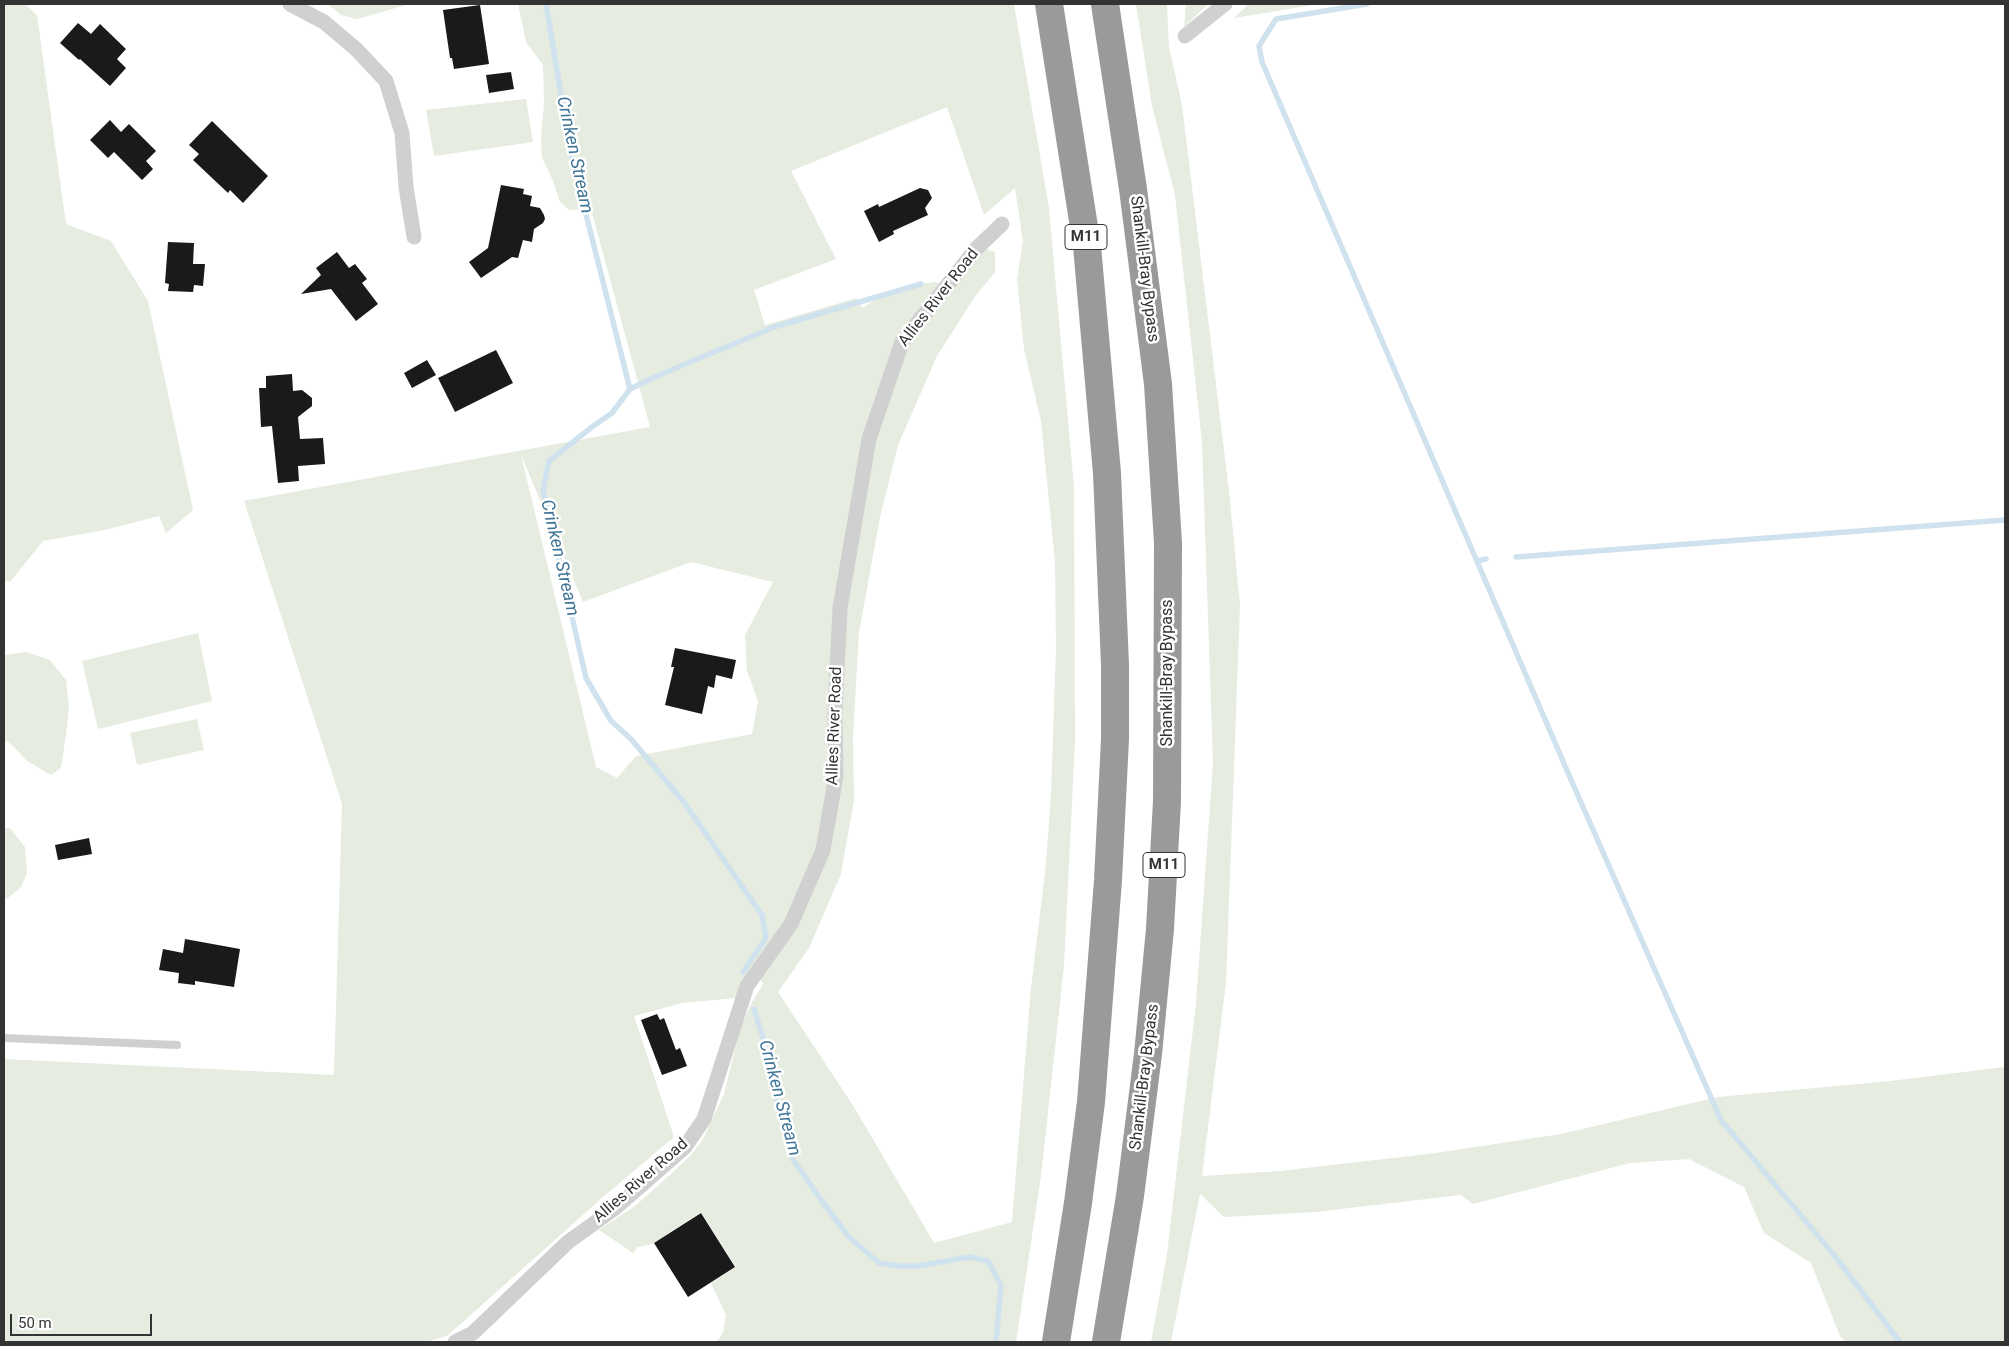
<!DOCTYPE html>
<style>
body{margin:0}
#map{position:relative;width:2009px;height:1346px;overflow:hidden;background:#fff;font-family:Roboto,sans-serif}
canvas{display:block}
.frame{position:absolute;inset:0;border:5px solid #333;pointer-events:none}
.scale{position:absolute;left:10px;top:1314px;width:142px;height:22px;box-sizing:border-box;border:2px solid #333;border-top:0;padding-left:6px;font-size:15px;line-height:18px;white-space:nowrap;color:#333;-webkit-text-stroke:4px #fff;paint-order:stroke}
</style>
<div id="map">
<canvas width="2009" height="1346"></canvas>
<div class="frame"></div>
<div class="scale">50 m</div>
</div>
<script>
const ctx = document.querySelector('canvas').getContext('2d');
ctx.lineJoin = 'round';
function fill(path, color) { ctx.fillStyle = color; ctx.fill(path, 'evenodd'); }
const poly = rows => new Path2D(rows.map(r => 'M' + r).join(''));
function trace(path, color, width, dash) { ctx.strokeStyle = color; ctx.lineWidth = width; ctx.lineCap = dash ? 'butt' : 'round'; ctx.setLineDash(dash || []); ctx.stroke(path); }
function write(font, color, halo, rows, align = 'center') {
  ctx.font = font + ' Roboto,sans-serif'; ctx.lineWidth = 5; ctx.setLineDash([]); ctx.textBaseline = 'middle'; ctx.strokeStyle = halo; ctx.fillStyle = color; for (const [text, x, y, turn = 0] of rows) {
    ctx.save(); ctx.translate(x, y); ctx.rotate((+turn || 0) * Math.PI / 180); ctx.textAlign = isNaN(turn) ? turn : align; if (halo) ctx.strokeText(text, 0, 0); ctx.fillText(text, 0, 0); ctx.restore();
  }
}
const green = poly([
 [4,4,25,4,37,15,66,224,111,241,148,301,193,510,166,533,159,516,105,530,43,541,10,582,4,580],
 [328,4,410,4,357,19,341,15],
 [518,4,1014,4,1049,208,1074,488,1075,740,1064,966,1041,1176,1016,1342,716,1342,723,1333,726,1315,711,1283,736,1267,701,1212,652,1244,637,1247,633,1253,599,1230,635,1206,662,1182,689,1157,702,1141,724,1094,740,1029,751,1004,763,984,755,968,736,998,682,1003,634,1016,674,1137,603,1197,447,1336,426,1342,4,1342,4,1059,334,1075,342,804,244,501,650,427,591,209,569,210,560,202,553,181,542,157,541,139,544,103,543,65,526,42],
 [947,107,984,215,1015,188,1023,241,1017,279,1024,349,1041,421,1055,561,1056,650,1051,794,1046,864,1031,988,1012,1222,934,1243,854,1107,778,992,809,948,841,874,854,800,853,737,859,632,880,517,898,445,937,356,974,298,995,272,995,252,983,248,952,287,935,282,913,285,880,297,862,308,857,298,765,325,754,290,836,259,791,171],
 [521,455,583,602,691,562,773,582,745,635,747,671,758,701,752,734,636,756,617,778,596,767],
 [1136,4,1167,4,1169,47,1182,105,1229,491,1240,605,1226,983,1202,1176,1280,1171,1436,1153,1561,1134,1718,1097,1890,1081,2005,1067,2005,1342,1845,1342,1840,1336,1811,1263,1764,1233,1744,1187,1689,1159,1630,1163,1473,1204,1461,1195,1315,1212,1224,1217,1200,1194,1171,1342,1151,1342,1167,1254,1196,1003,1213,763,1202,442,1175,195,1152,106],
 [1186,4,1208,4,1184,27],
 [1249,4,1319,4,1234,18],
 [526,99,533,142,434,156,426,110],
 [198,633,212,701,98,729,82,661],
 [26,652,50,660,66,680,69,707,66,735,61,768,51,775,27,761,9,742,4,740,4,655],
 [197,719,204,750,137,765,130,733],
 [4,828,10,828,25,847,27,873,21,887,4,901]
]);
const stream = poly([
 [546,4,571,155,630,389,612,413,592,427,549,461,543,490,586,678,611,721,631,739,683,801,762,915,766,938,743,972],
 [1367,4,1276,19,1259,46,1262,62,1572,782,1721,1120,1834,1255,1900,1342],
 [630,389,657,376,774,327,921,284],
 [1516,557,2005,520],
 [1477,561,1486,559],
 [754,1009,765,1044,771,1079,792,1158,824,1204,849,1237,879,1263,898,1266,918,1266,969,1257,988,1261,1001,1285,996,1342]
]);
const building = poly([
 [480,5,489,64,454,69,452,58,450,58,443,10],
 [78,23,91,34,100,24,126,49,117,59,126,68,110,86,80,59,79,60,60,43],
 [511,72,514,89,489,93,486,75],
 [110,120,121,132,129,124,156,151,146,161,153,169,142,180,114,152,108,158,90,140],
 [212,121,268,176,243,203,230,190,228,193,193,160,199,154,189,145],
 [501,185,524,189,523,194,532,196,530,206,540,208,544,215,545,219,543,223,534,229,532,242,523,240,518,258,512,257,481,278,469,262,488,248],
 [920,188,928,190,932,198,925,208,928,215,893,231,894,234,879,242,864,211,878,204,879,207],
 [168,242,194,243,193,264,205,264,203,286,194,285,193,292,168,291,169,284,165,283],
 [337,252,349,268,355,264,367,279,362,283,378,304,356,321,331,289,301,294,321,275,316,268],
 [496,350,513,383,455,412,438,378],
 [427,360,436,375,412,388,404,373],
 [292,374,293,391,302,390,312,398,312,406,298,417,300,439,323,438,325,464,298,466,299,481,278,483,272,426,261,427,259,388,266,388,266,376],
 [675,648,736,660,732,679,716,675,714,688,708,686,702,714,665,705,674,667,671,667],
 [89,838,92,854,58,860,55,845],
 [185,939,240,949,234,987,195,981,195,985,178,983,179,973,159,970,163,949,183,953],
 [657,1014,660,1020,664,1018,676,1050,680,1048,687,1066,662,1075,641,1020],
 [701,1213,735,1267,688,1297,654,1243]
]);
const lane = poly([
 [4,1038,177,1045]
]);
const street = poly([
 [290,4,324,22,356,49,386,81,402,133,406,187,414,237],
 [1185,36,1225,4],
 [455,1342,473,1333,568,1242,614,1209,685,1147,704,1119,747,986,791,924,823,850,836,776,835,713,840,608,869,439,902,342,977,248,1002,224]
]);
const highway = poly([
 [1049,4,1087,246,1107,473,1115,665,1115,739,1108,880,1091,1102,1078,1203,1056,1342],
 [1105,4,1133,189,1158,384,1168,543,1167,801,1160,929,1148,1054,1130,1196,1106,1342]
]);
const shields = [
 [1086,237,42],
 [1164,865,42]
];
const shieldNames = [
 ["M11",1086,237],
 ["M11",1164,865]
];
const streetNames = [
 ["Shankill-Bray Bypass",1144,269,83],
 ["Allies River Road",939,298,-52],
 ["Shankill-Bray Bypass",1168,673,-90],
 ["Allies River Road",835,726,-88],
 ["Shankill-Bray Bypass",1145,1077,-83],
 ["Allies River Road",641,1181,-41]
];
const waterNames = [
 ["Crinken Stream",574,155,78],
 ["Crinken Stream",559,558,77],
 ["Crinken Stream",779,1098,75]
];
fill(green, '#e6ecdf');
trace(stream, '#cfe2ee', 5.5);
fill(building, '#1a1a1a');
trace(lane, '#d0d0d0', 8);
trace(street, '#d0d0d0', 15);
trace(highway, '#9a9a9a', 28);
for (const [x, y, w] of shields) { const box = new Path2D(); box.roundRect(x - w / 2, y - 12.5, w, 25, 4); ctx.fillStyle = '#fff'; ctx.fill(box); trace(box, '#333', 1); }
write('bold 15px', '#333', null, shieldNames);
write('16px', '#333', '#fff', streetNames);
write('italic 18px', '#3f7597', '#fff', waterNames);
</script>
